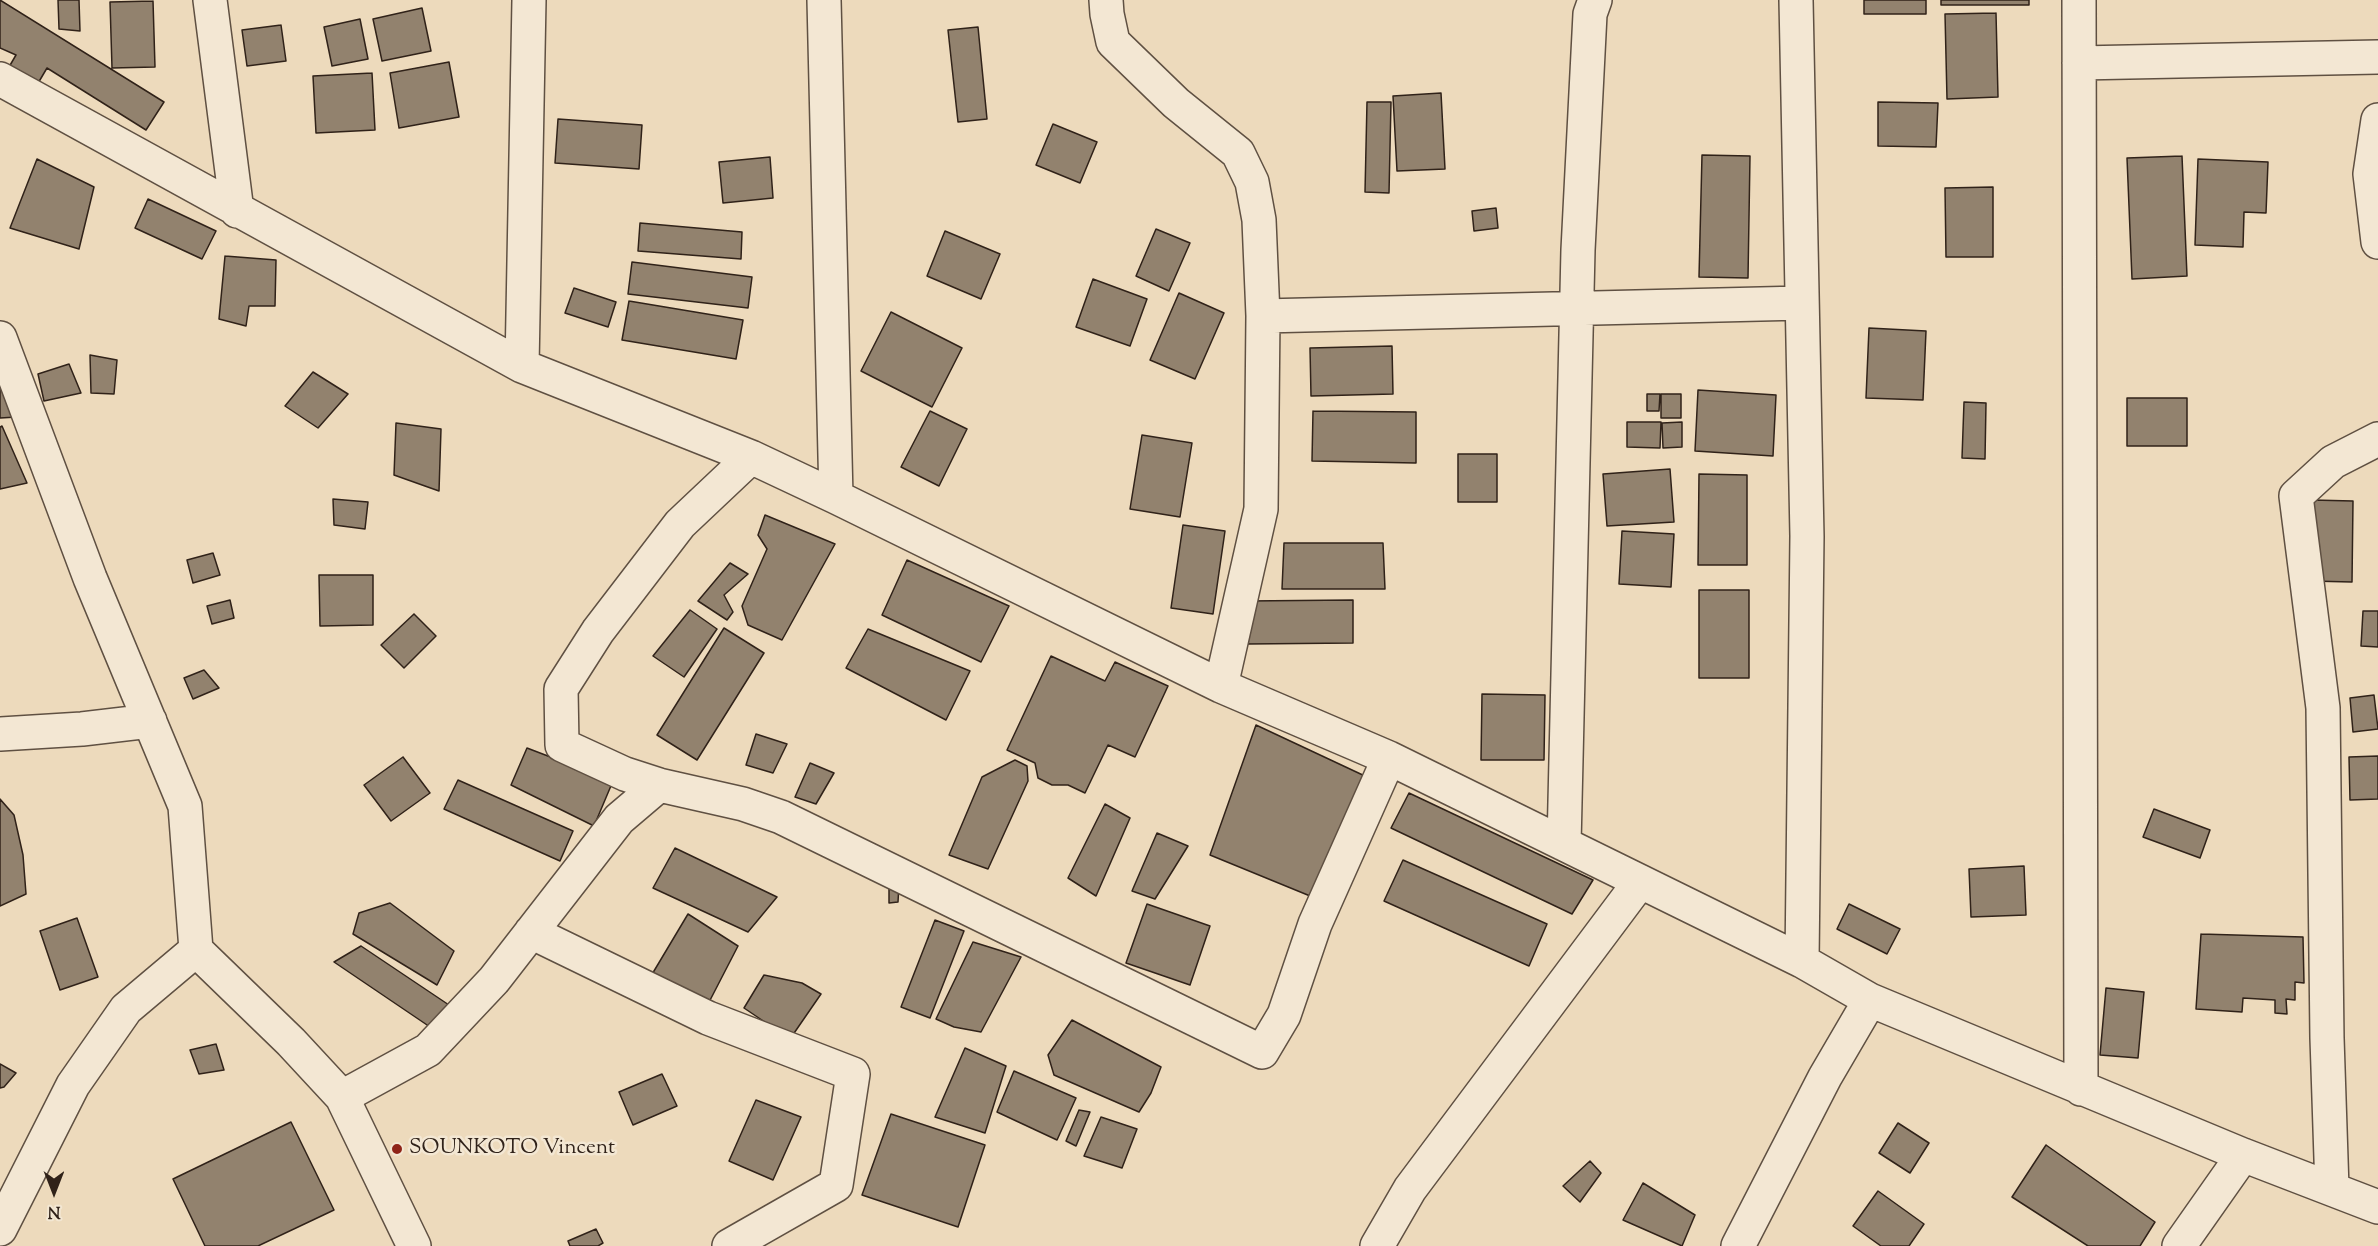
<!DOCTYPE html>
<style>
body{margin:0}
#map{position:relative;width:2378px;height:1246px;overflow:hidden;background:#eddabc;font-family:"Sorts Mill Goudy",serif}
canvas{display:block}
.north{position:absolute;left:24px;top:1162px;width:60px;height:60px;-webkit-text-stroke:4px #f3e7d3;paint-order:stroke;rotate:180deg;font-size:16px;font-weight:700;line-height:24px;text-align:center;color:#302219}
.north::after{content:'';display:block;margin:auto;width:21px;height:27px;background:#302219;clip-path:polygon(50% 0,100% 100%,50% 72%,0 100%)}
</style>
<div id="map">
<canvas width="2378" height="1246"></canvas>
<div class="north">N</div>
</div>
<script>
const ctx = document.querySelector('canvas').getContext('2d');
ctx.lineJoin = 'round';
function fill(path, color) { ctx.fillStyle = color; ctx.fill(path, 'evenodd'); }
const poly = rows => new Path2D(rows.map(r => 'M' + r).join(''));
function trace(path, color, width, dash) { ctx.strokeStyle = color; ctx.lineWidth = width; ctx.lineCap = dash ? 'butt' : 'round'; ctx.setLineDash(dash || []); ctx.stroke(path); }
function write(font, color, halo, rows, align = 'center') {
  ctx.font = font + ' "Sorts Mill Goudy",serif'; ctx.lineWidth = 5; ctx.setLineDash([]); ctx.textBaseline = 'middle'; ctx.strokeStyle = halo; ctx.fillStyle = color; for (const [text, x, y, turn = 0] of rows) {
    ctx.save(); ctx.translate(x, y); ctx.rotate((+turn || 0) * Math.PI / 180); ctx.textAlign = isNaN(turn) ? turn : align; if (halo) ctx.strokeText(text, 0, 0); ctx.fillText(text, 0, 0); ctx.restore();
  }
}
const building = poly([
 [0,0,164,102,146,130,47,68,37,85,9,67,16,55,0,48,0,0],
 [58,0,79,0,80,31,59,29,58,0],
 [1864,0,1926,0,1926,14,1864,14,1864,0],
 [1941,0,2029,0,2029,5,1941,5,1941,0],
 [153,1,155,67,112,68,110,2,153,1],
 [422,8,431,51,382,61,373,19,422,8],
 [1996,13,1998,97,1947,99,1945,14,1996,13],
 [360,19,368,59,332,66,324,27,360,19],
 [281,25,286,61,247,66,242,30,281,25],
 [978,27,987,119,958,122,948,30,978,27],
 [449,62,459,117,399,128,390,73,449,62],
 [372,73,375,130,316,133,313,76,372,73],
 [1441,93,1445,169,1397,171,1393,96,1441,93],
 [1367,102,1391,102,1389,193,1365,192,1367,102],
 [1878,102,1938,103,1936,147,1878,146,1878,102],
 [558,119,642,125,639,169,555,163,558,119],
 [1053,124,1097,142,1080,183,1036,165,1053,124],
 [1702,155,1750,156,1748,278,1699,277,1702,155],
 [2182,156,2187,276,2132,279,2127,158,2182,156],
 [770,157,773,198,723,203,719,162,770,157],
 [37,159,94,187,79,249,10,228,37,159],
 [2198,159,2268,162,2266,213,2244,212,2243,247,2195,245,2198,159],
 [1993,187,1993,257,1946,257,1945,188,1993,187],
 [148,199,216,231,202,259,135,228,148,199],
 [1496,208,1498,228,1474,231,1472,211,1496,208],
 [640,223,742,232,741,259,638,251,640,223],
 [1156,229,1190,243,1169,291,1136,276,1156,229],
 [945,231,1000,254,981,299,927,276,945,231],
 [225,256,276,260,275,306,249,306,246,326,219,319,225,256],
 [632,262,752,277,748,308,628,294,632,262],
 [1093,279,1147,299,1130,346,1076,327,1093,279],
 [574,288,616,302,608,327,565,313,574,288],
 [1179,293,1224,313,1195,379,1150,360,1179,293],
 [629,301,743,320,736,359,622,340,629,301],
 [891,312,962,348,932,407,861,371,891,312],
 [1869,328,1926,331,1923,400,1866,398,1869,328],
 [1392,346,1393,394,1311,396,1310,348,1392,346],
 [90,355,117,360,114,394,91,393,90,355],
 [69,364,81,393,44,401,38,374,69,364],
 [313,372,348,394,318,428,285,406,313,372],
 [0,379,17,417,0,418,0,379],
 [1698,390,1776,395,1773,456,1695,451,1698,390],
 [1647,394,1660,394,1659,411,1647,411,1647,394],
 [1661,394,1681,394,1681,418,1661,418,1661,394],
 [2127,398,2187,398,2187,446,2127,446,2127,398],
 [1964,402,1986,403,1985,459,1962,458,1964,402],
 [930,411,967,429,939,486,901,467,930,411],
 [1313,411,1416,412,1416,463,1312,461,1313,411],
 [1627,422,1661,422,1660,448,1627,447,1627,422],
 [1682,422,1682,447,1663,448,1662,423,1682,422],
 [396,423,441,429,439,491,394,475,396,423],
 [2,426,27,483,0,489,0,427,2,426],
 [1142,435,1192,443,1180,517,1130,509,1142,435],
 [1458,454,1497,454,1497,502,1458,502,1458,454],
 [1670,469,1674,522,1607,526,1603,474,1670,469],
 [1699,474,1747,475,1747,565,1698,565,1699,474],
 [333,499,368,502,365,529,334,525,333,499],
 [2312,500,2353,501,2352,582,2310,581,2312,500],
 [765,515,835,544,782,640,748,625,742,606,767,549,758,535,765,515],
 [1183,525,1225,531,1213,614,1171,608,1183,525],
 [1622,531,1674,534,1671,587,1619,584,1622,531],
 [1284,543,1383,543,1385,589,1282,589,1284,543],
 [213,553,220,575,193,583,187,560,213,553],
 [907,560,1009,606,981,662,882,615,907,560],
 [730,563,748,574,724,595,733,612,727,620,698,601,730,563],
 [319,575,373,575,373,625,320,626,319,575],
 [1699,590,1749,590,1749,678,1699,678,1699,590],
 [230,600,234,618,212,624,207,606,230,600],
 [1353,600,1353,643,1247,644,1246,601,1353,600],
 [690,610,717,629,684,677,653,656,690,610],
 [2363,611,2378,611,2378,647,2361,646,2363,611],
 [414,614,436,636,404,668,381,645,414,614],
 [724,628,764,653,697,760,657,735,724,628],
 [868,629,970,671,946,720,846,668,868,629],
 [1051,656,1105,681,1115,662,1168,686,1135,757,1108,745,1085,793,1068,785,1052,785,1038,778,1035,763,1007,750,1051,656],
 [204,670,219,688,193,699,184,678,204,670],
 [1482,694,1545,695,1544,760,1481,760,1482,694],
 [2374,695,2378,729,2353,732,2350,698,2374,695],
 [1256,725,1367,777,1315,898,1210,855,1256,725],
 [756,734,787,744,773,773,746,765,756,734],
 [527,748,613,781,594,826,511,785,527,748],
 [2378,756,2378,799,2350,800,2349,757,2378,756],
 [403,757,430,793,391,821,364,785,403,757],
 [1015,760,1027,766,1028,781,988,869,949,855,982,777,1015,760],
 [810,763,834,773,816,804,795,797,810,763],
 [458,780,573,831,560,861,444,809,458,780],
 [1409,793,1593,880,1572,914,1391,828,1409,793],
 [0,799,14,815,23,855,26,894,0,906,0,799],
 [1105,804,1130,818,1096,896,1068,878,1105,804],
 [2154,809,2210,830,2200,858,2143,837,2154,809],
 [1157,833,1188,846,1155,899,1132,891,1157,833],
 [675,848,777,897,748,932,653,888,675,848],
 [1403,860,1547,924,1529,966,1384,901,1403,860],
 [2024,866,2026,915,1971,917,1969,869,2024,866],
 [899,884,898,902,889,903,889,888,899,884],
 [390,903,454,951,437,985,353,934,359,913,390,903],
 [1147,904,1210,926,1190,985,1126,963,1147,904],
 [1849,904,1900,929,1887,954,1837,929,1849,904],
 [688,914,738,946,706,1008,651,976,688,914],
 [77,918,98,977,60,990,40,931,77,918],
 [935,920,964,931,930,1018,901,1007,935,920],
 [2201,934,2303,937,2304,983,2295,982,2295,1000,2286,999,2287,1014,2275,1013,2275,1000,2243,998,2242,1012,2196,1009,2201,934],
 [973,942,1021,957,981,1032,954,1027,936,1019,973,942],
 [361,946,449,1005,433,1029,334,962,361,946],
 [764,975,802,983,821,994,790,1039,744,1008,764,975],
 [2106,988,2144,992,2138,1058,2100,1055,2106,988],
 [1072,1020,1161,1067,1151,1093,1139,1112,1054,1075,1048,1055,1072,1020],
 [216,1044,224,1070,199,1074,190,1050,216,1044],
 [965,1048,1006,1066,985,1133,935,1117,965,1048],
 [0,1064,16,1073,4,1087,0,1088,0,1064],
 [1014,1071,1076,1098,1057,1140,997,1112,1014,1071],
 [662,1074,677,1106,633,1125,619,1092,662,1074],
 [756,1100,801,1117,773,1180,729,1161,756,1100],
 [1079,1110,1090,1112,1076,1146,1066,1141,1079,1110],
 [891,1114,985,1145,958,1227,862,1195,891,1114],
 [1101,1117,1137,1129,1122,1168,1084,1156,1101,1117],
 [291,1122,334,1210,258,1246,205,1246,173,1179,291,1122],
 [1898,1123,1929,1143,1910,1173,1879,1153,1898,1123],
 [2046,1145,2155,1222,2140,1246,2088,1246,2012,1197,2046,1145],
 [1590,1161,1601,1173,1580,1202,1563,1186,1590,1161],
 [1643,1183,1695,1215,1682,1246,1623,1220,1643,1183],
 [1878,1191,1924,1224,1909,1246,1881,1246,1853,1226,1878,1191],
 [596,1229,603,1243,598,1246,570,1246,568,1241,596,1229]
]);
const minor = poly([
 [210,0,237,211],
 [824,0,836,497],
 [1106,0,1107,14,1113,42,1176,103,1238,153,1252,182,1259,220,1263,316,1261,509,1221,686],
 [1796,0,1807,536,1802,961],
 [2079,0,2081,1089],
 [2079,63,2378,57],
 [0,79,522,366,751,457,836,497,1221,686,1389,758,1802,961,1870,1000,2243,1155,2378,1207],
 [2378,120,2370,174,2378,242],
 [1263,316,1802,303],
 [0,338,90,578,185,806,196,950,291,1042,342,1097,414,1246],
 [522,366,529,0],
 [751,457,680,524,598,631,561,689,562,745,625,774,659,785,743,804,781,817,1262,1052,1284,1015,1315,924,1389,758],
 [0,734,82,729,150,721],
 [1564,844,1578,250,1590,14,1595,0],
 [531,932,708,1018,853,1074,836,1185,729,1246],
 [342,1097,428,1050,494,980,619,819,659,785],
 [2332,1189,2327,1038,2323,708,2296,496,2333,462,2378,439],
 [0,1229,73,1085,126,1009,196,950],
 [1377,1246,1410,1189,1639,883],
 [1738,1246,1825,1077,1870,1000],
 [2179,1246,2243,1155]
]);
const markers = [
 [397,1149,6,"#8f2418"]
];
const poiNames = [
 ["SOUNKOTO Vincent",409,1149]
];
fill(building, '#92826e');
trace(building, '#302219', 1.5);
trace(minor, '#5f5042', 36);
trace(minor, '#f3e7d3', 33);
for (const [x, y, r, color] of markers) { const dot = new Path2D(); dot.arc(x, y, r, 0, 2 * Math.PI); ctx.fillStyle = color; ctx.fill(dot); trace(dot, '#f3e7d3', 2); }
write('21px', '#302219', '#f3e7d3', poiNames, 'left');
</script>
